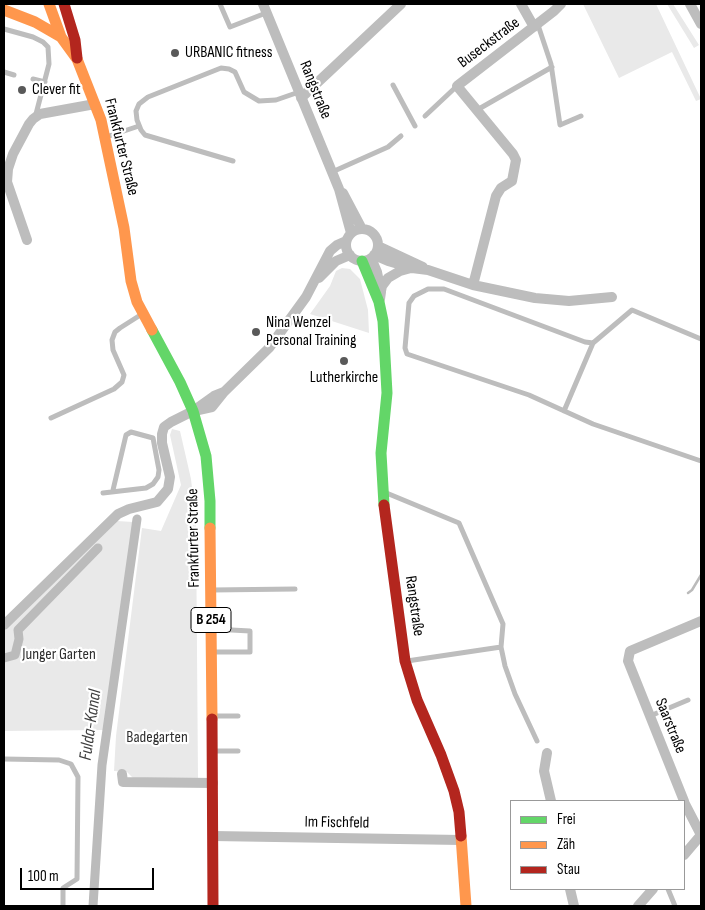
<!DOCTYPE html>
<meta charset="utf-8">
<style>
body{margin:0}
#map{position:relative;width:705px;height:910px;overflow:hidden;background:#fff;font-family:"Sofia Sans Condensed",sans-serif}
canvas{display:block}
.frame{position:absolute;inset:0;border:5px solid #000;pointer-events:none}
.legend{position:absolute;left:510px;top:800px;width:175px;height:90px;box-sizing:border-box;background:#fff;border:1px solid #999;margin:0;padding:6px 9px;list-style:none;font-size:15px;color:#000}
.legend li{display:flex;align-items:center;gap:10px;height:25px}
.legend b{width:25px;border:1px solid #999}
.scale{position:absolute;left:20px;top:868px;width:134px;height:22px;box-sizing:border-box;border:2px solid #000;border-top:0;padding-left:6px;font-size:15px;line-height:18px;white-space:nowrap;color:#000;-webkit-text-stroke:4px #fff;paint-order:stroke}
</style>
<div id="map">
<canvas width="705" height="910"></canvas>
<div class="frame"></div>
<ul class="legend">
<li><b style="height:6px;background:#63d668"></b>Frei</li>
<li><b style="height:6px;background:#ff974d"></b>Zäh</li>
<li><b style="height:6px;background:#b3261e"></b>Stau</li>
</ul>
<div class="scale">100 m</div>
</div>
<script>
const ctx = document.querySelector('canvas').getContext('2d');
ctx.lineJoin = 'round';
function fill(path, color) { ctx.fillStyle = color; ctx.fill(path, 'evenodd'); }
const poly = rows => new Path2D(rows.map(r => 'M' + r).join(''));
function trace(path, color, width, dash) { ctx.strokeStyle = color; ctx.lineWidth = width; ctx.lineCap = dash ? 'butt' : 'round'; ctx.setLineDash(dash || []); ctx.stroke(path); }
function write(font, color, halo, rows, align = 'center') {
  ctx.font = font + ' "Sofia Sans Condensed",sans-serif'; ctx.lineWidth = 4.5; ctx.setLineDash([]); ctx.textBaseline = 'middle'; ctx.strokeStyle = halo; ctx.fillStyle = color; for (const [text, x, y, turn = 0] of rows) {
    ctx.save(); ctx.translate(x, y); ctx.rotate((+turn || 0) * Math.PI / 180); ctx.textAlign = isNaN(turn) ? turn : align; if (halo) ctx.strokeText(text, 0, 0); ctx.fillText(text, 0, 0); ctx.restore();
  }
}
const green = poly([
 [583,4,656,4,701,99,696,101,672,52,619,78],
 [667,4,673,4,699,45,694,48],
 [342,268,350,269,360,279,368,310,369,333,310,314,330,286,336,271],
 [172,429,180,431,191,479,196,524,198,780,135,780,127,772,114,771,116,736,142,528,161,531,181,485,170,435],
 [117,521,133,522,103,730,4,731,4,631]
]);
const stream = poly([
 [688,593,692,590,701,575]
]);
const canal = poly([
 [4,658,15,655,19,639,18,630,98,548],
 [93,906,102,765,137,519]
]);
const lane = poly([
 [220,4,230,27,266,13],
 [538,25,551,64,560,125,581,116],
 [4,29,33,37,43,42,48,47,49,64,36,114],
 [4,72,14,75],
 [33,79,45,82],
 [393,85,415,126],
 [477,110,552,67],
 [425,116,457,86],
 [106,137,139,126],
 [233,161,145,135,141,130,137,120,136,111,139,104,148,97,221,68,229,69,235,72,244,92,259,101,276,100,299,92],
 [332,172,388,147,401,136],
 [701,339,632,310,593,343,585,342,444,289,428,289,414,296,409,303,405,348,407,354,529,395,593,424,701,461],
 [564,411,593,343],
 [51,418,114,389,122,382,124,375,113,350,112,340,115,332,120,328,142,314],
 [384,492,459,523,503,624,501,647,505,666,515,694,537,741],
 [103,493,146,488,153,484,158,477,159,470,153,438,131,432,126,435,113,490],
 [212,590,295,589],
 [212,652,250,652,250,631,213,629],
 [407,661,501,647],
 [213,716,238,716],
 [650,716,688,700],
 [213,751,238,751],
 [4,759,59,760,71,764,78,777,77,879,63,888,63,906],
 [668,889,675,906]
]);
const street = poly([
 [263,4,339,189,351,233],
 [521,4,534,27],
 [690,4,701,24],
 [301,98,401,4],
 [343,193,362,229],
 '346 245a16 16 0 1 1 32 0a16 16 0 1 1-32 0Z',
 [27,240,7,182,8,169,13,154,29,124,33,119,40,114,95,104],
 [378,246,423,267],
 [374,255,388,261,412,268,428,270,473,285,535,298,569,301,612,297],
 [371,258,377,272,381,292,380,299],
 [319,278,336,261,350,255],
 [473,285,496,196,501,188,512,181,516,160,513,154,457,86,554,11,561,4],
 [381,291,382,286,388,278,400,271,411,268],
 [194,411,212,407,224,392,269,348,306,297,330,251,337,245,346,241],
 [4,625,118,514,129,509,157,502,168,489,170,477,162,443,162,434,164,427,171,422,193,411,214,396,224,392],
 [547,753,544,771,551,801],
 [122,774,123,782,213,783],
 [684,801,628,661,630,651,701,621],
 [684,802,701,835],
 [213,836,461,840],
 [684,855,701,835],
 [570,889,574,906],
 [638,906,653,889]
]);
const fast = poly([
 [362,261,379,302,383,321,387,393,381,453,384,505],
 [152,330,180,382,193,411,206,456,210,501,210,528]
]);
const slow = poly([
 [49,4,61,37,77,59,101,120,124,228,131,281,137,302,152,330],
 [4,10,35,22,61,37],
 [210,528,212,719],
 [461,836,466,906]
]);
const jam = poly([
 [64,4,75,40,77,58],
 [384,505,405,661,417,700,441,755,454,791,459,812,461,836],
 [212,719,213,906]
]);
const markers = [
 [175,53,5,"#595959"],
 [22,90,5,"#595959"],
 [256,332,5,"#595959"],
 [344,361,5,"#595959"]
];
const shields = [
 [211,620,40]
];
const shieldNames = [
 ["B 254",211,620]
];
const streetNames = [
 ["Buseckstraße",489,43,-37],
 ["Rangstraße",315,90,68],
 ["Frankfurter Straße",121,147,76],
 ["Frankfurter Straße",194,538,-91],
 ["Rangstraße",414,606,82],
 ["Saarstraße",670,726,68],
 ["Im Fischfeld",337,823,1]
];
const poiNames = [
 ["URBANIC fitness",185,53],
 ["Clever fit",32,90],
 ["Nina Wenzel",266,323],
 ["Personal Training",266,341],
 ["Lutherkirche",344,378,"center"]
];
const parkNames = [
 ["Junger Garten",59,655],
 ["Badegarten",157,738]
];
const waterNames = [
 ["Fulda-Kanal",91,725,-82]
];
fill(green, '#e9e9e9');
trace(stream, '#bbb', 2.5);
trace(canal, '#bbb', 9);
trace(lane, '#bdbdbd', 5);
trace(street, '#bdbdbd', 10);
trace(fast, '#63d668', 11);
trace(slow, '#ff974d', 11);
trace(jam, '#b3261e', 11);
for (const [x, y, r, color] of markers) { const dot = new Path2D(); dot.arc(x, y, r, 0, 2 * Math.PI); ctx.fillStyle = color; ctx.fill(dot); trace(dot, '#fff', 2); }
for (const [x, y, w] of shields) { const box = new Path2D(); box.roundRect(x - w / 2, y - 12.5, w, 25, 4); ctx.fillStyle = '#fff'; ctx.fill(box); trace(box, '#000', 1); }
write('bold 15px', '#000', null, shieldNames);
write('16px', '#000', '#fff', streetNames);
write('16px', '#000', '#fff', poiNames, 'left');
write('16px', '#2e2e2e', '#fff', parkNames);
write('italic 18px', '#3f3f3f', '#fff', waterNames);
</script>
